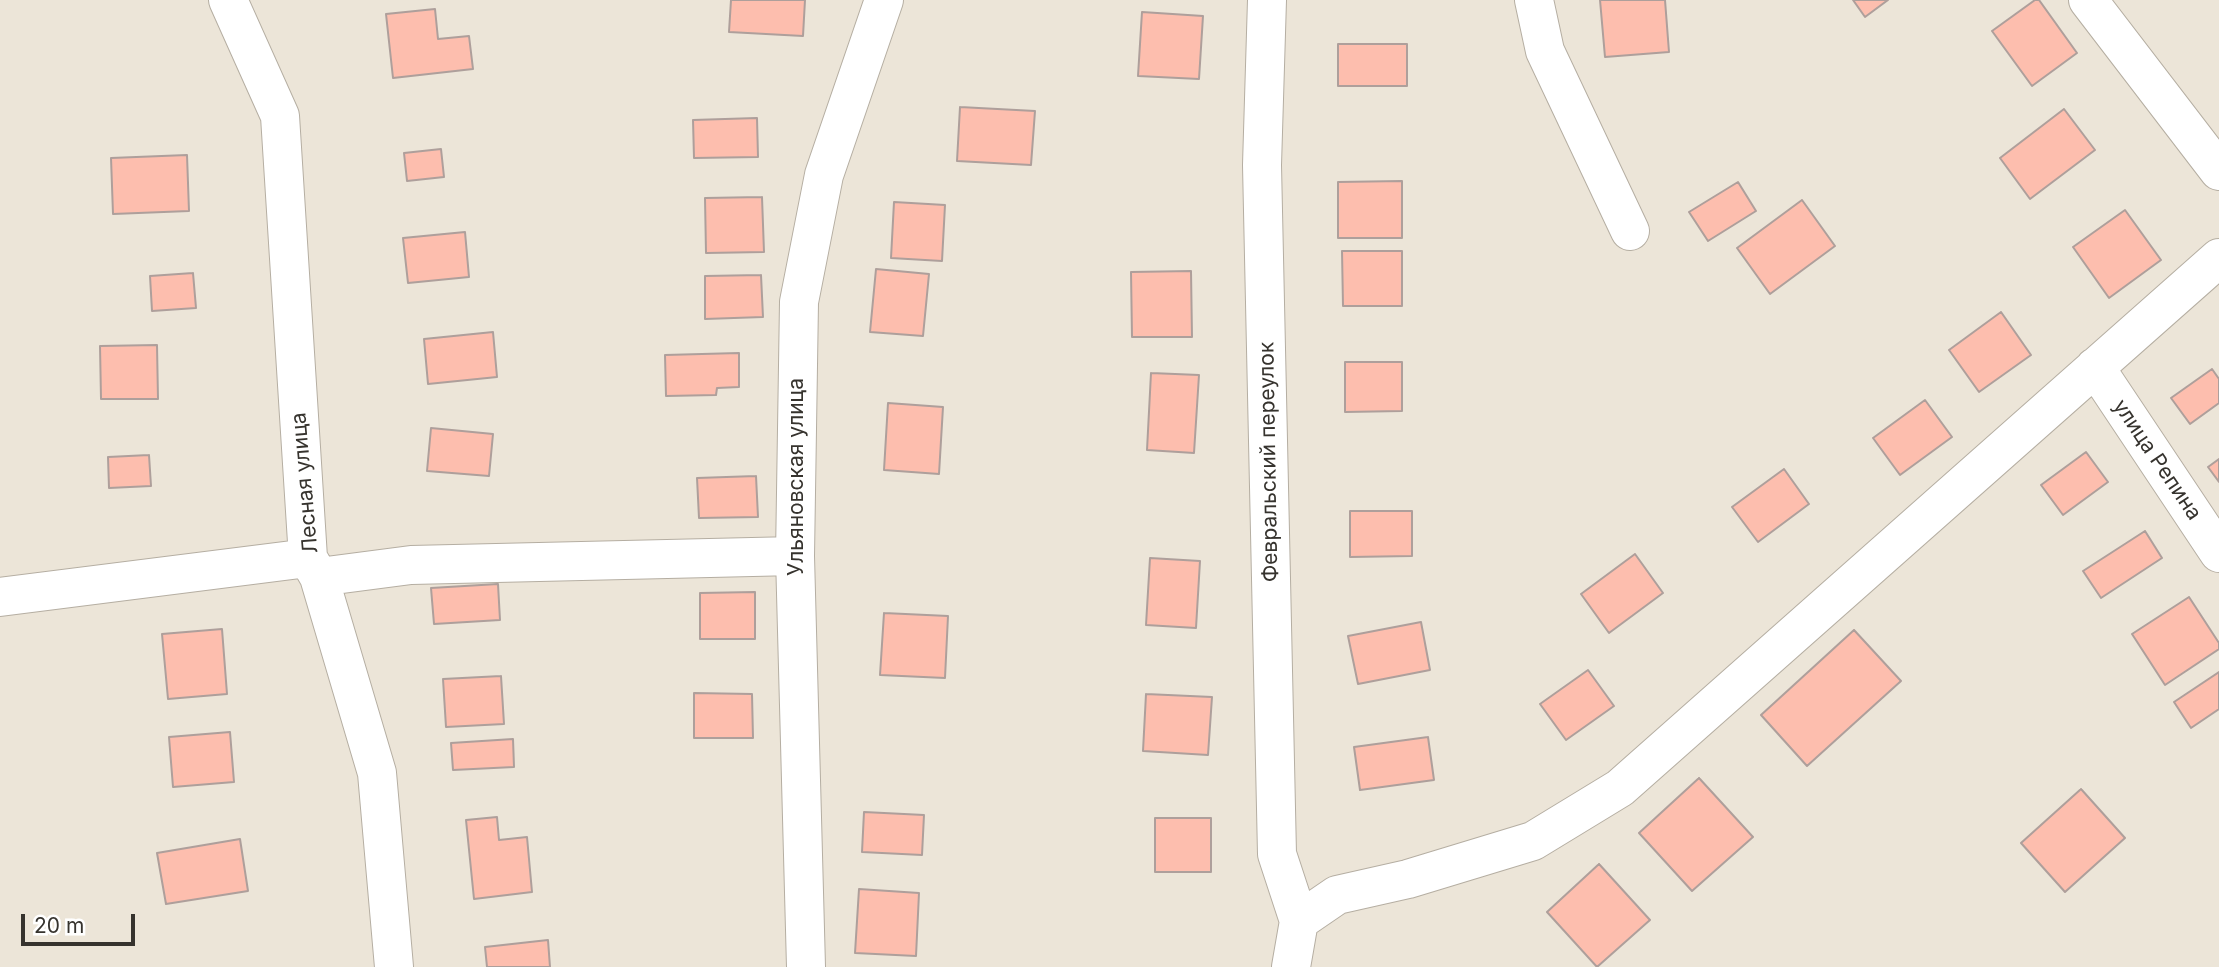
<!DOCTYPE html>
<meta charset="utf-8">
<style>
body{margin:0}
#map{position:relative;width:2219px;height:967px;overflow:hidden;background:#ece5d8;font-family:Inter,sans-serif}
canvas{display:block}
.scale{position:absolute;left:21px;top:914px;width:114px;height:32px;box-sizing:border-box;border:4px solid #36332e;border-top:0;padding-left:9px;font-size:21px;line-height:24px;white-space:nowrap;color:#36332e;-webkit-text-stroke:5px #fff;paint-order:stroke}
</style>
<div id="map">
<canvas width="2219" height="967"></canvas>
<div class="scale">20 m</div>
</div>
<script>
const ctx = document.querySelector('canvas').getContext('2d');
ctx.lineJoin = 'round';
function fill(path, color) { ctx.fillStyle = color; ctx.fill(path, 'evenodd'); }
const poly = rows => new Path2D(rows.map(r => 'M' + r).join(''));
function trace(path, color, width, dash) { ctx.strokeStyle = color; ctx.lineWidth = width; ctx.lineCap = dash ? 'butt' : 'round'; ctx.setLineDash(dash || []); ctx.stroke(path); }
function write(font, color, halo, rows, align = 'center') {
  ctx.font = font + ' Inter,sans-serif'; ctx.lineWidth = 5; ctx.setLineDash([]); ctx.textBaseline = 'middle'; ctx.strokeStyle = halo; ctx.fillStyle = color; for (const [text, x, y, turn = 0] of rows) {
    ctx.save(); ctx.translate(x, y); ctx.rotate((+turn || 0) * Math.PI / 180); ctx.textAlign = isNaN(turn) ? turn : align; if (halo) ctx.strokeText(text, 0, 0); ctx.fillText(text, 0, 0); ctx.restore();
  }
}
const building = poly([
 [731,0,805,0,803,36,729,32,731,0],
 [1600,0,1665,0,1669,52,1605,57,1600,0],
 [1853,0,1888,0,1865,17,1853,0],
 [2035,0,2039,0,2077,53,2032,86,1992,31,2035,0],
 [435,9,438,39,469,36,473,69,393,78,386,14,435,9],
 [1142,12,1203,16,1199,79,1138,76,1142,12],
 [1338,44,1407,44,1407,86,1338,86,1338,44],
 [960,107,1035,111,1031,165,957,161,960,107],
 [2064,109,2095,150,2030,199,2000,158,2064,109],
 [757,118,758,157,694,158,693,120,757,118],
 [441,149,444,177,407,181,404,153,441,149],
 [187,155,189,211,113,214,111,158,187,155],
 [1402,181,1402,238,1338,238,1338,182,1402,181],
 [1738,182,1756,211,1708,241,1689,212,1738,182],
 [762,197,764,252,706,253,705,198,762,197],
 [1802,200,1835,246,1770,294,1737,248,1802,200],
 [894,202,945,205,942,261,891,258,894,202],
 [2125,210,2161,260,2109,298,2073,247,2125,210],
 [465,232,469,277,408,283,403,238,465,232],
 [1342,251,1402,251,1402,306,1343,306,1342,251],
 [876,269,929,274,923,336,870,332,876,269],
 [1191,271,1192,337,1132,337,1131,272,1191,271],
 [193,273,196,308,152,311,150,276,193,273],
 [761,275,763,317,705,319,705,276,761,275],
 [2001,312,2031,355,1979,392,1949,350,2001,312],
 [493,332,497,377,428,384,424,339,493,332],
 [157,345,158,399,101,399,100,346,157,345],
 [739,353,739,387,717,388,716,395,666,396,665,355,739,353],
 [1345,362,1402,362,1402,411,1345,412,1345,362],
 [2212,369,2219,379,2219,403,2190,424,2171,398,2212,369],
 [1151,373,1199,375,1194,453,1147,450,1151,373],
 [1925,400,1952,437,1900,475,1873,438,1925,400],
 [888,403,943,407,939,474,884,470,888,403],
 [431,428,493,434,489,476,427,471,431,428],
 [2086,452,2108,482,2063,515,2041,485,2086,452],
 [149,455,151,486,109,488,108,457,149,455],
 [2219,459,2219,482,2208,467,2219,459],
 [1784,469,1809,504,1758,542,1732,507,1784,469],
 [756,476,758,517,699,518,697,478,756,476],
 [1350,511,1412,511,1412,556,1350,557,1350,511],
 [2145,531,2162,558,2101,598,2083,571,2145,531],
 [1635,554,1663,593,1609,633,1581,594,1635,554],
 [1150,558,1200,561,1196,628,1146,625,1150,558],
 [498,584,500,620,434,624,431,588,498,584],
 [755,592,755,639,700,639,700,593,755,592],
 [2189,597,2219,643,2219,649,2165,685,2132,634,2189,597],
 [884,613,948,616,945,678,880,675,884,613],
 [1421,622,1430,670,1358,684,1348,636,1421,622],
 [222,629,227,694,168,699,162,634,222,629],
 [1854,630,1901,681,1807,766,1761,715,1854,630],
 [1588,670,1614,706,1566,740,1540,704,1588,670],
 [2219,672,2219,709,2191,728,2174,702,2219,672],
 [501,676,504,724,446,727,443,679,501,676],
 [694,693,752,694,753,738,694,738,694,693],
 [1146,694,1212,697,1208,755,1143,751,1146,694],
 [230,732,234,782,173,787,169,737,230,732],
 [1428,737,1434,780,1360,790,1354,747,1428,737],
 [513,739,514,767,453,770,451,743,513,739],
 [1699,778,1753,837,1692,891,1639,833,1699,778],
 [2081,789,2125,838,2065,892,2021,843,2081,789],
 [864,812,924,815,922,855,862,852,864,812],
 [497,817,499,840,527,837,532,892,474,899,466,820,497,817],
 [1155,818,1211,818,1211,872,1155,872,1155,818],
 [240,839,248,891,166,904,157,853,240,839],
 [1599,864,1650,920,1597,967,1547,912,1599,864],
 [859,889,919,893,916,956,855,953,859,889],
 [548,940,550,967,487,967,485,947,548,940]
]);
const minor = poly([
 [228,0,280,116,308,558,319,577,377,773,394,967],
 [1267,0,1262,165,1277,854,1299,921],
 [1534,0,1545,51,1630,231],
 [2088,0,2219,171],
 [2095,367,2219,553],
 [319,577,411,565,795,556],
 [0,597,308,558],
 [806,967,795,556,799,302,824,175,884,0],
 [1291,967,1299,921,1337,895,1408,879,1533,841,1620,788,2219,258]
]);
const streetNames = [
 ["улица Репина",2157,460,56],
 ["Февральский переулок",1269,462,-91],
 ["Ульяновская улица",797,477,-90],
 ["Лесная улица",305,483,-95]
];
fill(building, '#fdbeae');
trace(building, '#ae9f9b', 2);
trace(minor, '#b5aea2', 40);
trace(minor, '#fff', 38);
write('21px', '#36332e', '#fff', streetNames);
</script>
